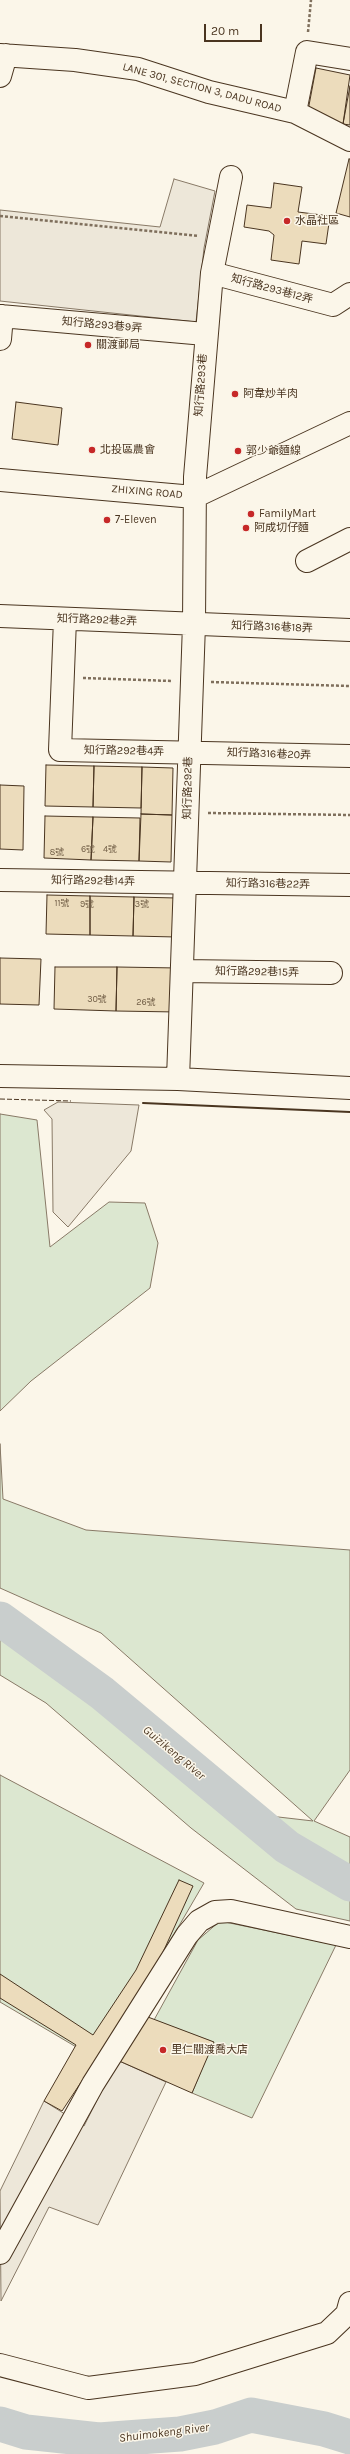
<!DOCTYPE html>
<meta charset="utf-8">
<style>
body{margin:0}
#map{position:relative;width:350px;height:2454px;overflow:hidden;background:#fbf6e9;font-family:Karla,sans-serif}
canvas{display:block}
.scale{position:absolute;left:204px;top:24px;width:58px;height:18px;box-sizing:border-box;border:2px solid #4a3520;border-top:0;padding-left:5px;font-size:12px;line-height:14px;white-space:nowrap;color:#4a3520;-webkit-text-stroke:3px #fbf6e9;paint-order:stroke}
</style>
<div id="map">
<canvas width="350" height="2454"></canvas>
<div class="scale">20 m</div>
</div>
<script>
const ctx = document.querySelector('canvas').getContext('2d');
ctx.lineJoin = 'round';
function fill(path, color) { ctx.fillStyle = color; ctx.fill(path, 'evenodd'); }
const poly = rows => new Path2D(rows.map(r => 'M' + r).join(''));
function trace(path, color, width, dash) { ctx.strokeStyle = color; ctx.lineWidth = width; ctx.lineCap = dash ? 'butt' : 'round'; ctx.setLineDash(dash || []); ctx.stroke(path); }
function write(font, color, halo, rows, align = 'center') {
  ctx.font = font + ' Karla,"Noto Sans TC",sans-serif'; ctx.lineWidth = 3; ctx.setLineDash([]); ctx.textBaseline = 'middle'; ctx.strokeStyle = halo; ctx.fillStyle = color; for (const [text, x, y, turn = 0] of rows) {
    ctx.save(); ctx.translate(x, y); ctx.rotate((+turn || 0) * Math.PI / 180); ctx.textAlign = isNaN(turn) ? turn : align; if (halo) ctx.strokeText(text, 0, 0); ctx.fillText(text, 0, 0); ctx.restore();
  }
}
const green = poly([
 [0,1114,37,1120,50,1247,109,1202,145,1203,158,1243,150,1288,31,1381,0,1411,0,1114],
 [0,1444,3,1499,86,1530,350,1550,350,1770,314,1821,350,1837,350,1921,296,1909,191,1828,46,1703,0,1675,0,1633,101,1701,218,1810,313,1821,101,1633,0,1588,0,1444],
 [0,1775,204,1883,100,2061,0,2002,0,1775],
 [220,1921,336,1945,252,2118,192,2093,213,2042,154,2020,198,1940,220,1921]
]);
const parking = poly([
 [174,179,215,191,204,248,196,322,0,301,0,210,160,227,174,179],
 [58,1102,139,1105,131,1151,68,1227,53,1212,52,1119,44,1110,58,1102],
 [117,2060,166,2082,98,2225,49,2207,1,2301,0,2191,44,2101,84,2126,117,2060]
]);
const river = poly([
 [0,1619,102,1693,287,1847,350,1884],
 [0,2424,26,2432,99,2440,180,2434,215,2427,251,2415,324,2429,350,2437]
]);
const building = poly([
 [316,68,350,75,343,124,307,116,316,68],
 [350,86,350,125,343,124,350,86],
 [349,159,350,159,350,217,336,213,349,159],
 [274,183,302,187,298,212,330,216,326,244,302,241,299,264,271,260,274,235,269,231,244,227,247,205,271,208,274,183],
 [16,402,62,408,58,445,12,439,16,402],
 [46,765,94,766,93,807,45,806,46,765],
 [94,766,142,767,141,808,93,807,94,766],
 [142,767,173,768,172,815,141,814,142,767],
 [0,785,24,786,23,850,0,849,0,785],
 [141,814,172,815,171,862,139,861,141,814],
 [45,816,93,817,91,860,44,858,45,816],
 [93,817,140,818,139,861,91,860,93,817],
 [47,895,90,896,90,935,46,934,47,895],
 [90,896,134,897,133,936,90,935,90,896],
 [134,897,177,898,176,937,133,936,134,897],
 [0,958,41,959,39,1005,0,1004,0,958],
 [55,967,117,967,116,1011,54,1009,55,967],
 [117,967,178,968,177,1012,116,1011,117,967],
 [179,1880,193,1886,149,1983,105,2046,62,2111,44,2101,76,2045,0,1998,0,1974,93,2035,136,1970,179,1880],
 [140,2014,214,2042,192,2093,117,2060,140,2014]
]);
const path = poly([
 [308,32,311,0],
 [0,216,199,236],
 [83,678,172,681],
 [211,682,350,686],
 [208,813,350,815]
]);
const minor = poly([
 [0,55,75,60,138,69,209,92,295,112,350,140],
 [0,76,6,55],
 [295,112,307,52,350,59],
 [212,273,333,305,350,294],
 [0,316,205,334],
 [0,339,2,316],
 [0,480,194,497,350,423],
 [307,561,350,539],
 [0,616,350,630],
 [65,619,60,750,350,756],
 [0,880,350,885],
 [183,971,331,973],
 [0,1076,178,1079,350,1088],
 [178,1079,194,624,195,477,212,273,231,177],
 [0,2253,93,2084,187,1935,199,1921,215,1912,231,1911,350,1937],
 [0,2365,88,2388,195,2374,327,2333,347,2314,350,2303]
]);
const fence = poly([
 [0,1099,71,1101]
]);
const wall = poly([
 [143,1103,350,1112]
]);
const markers = [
 [287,221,4,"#c62828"],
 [88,345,4,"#c62828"],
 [235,394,4,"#c62828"],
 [92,450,4,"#c62828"],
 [238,451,4,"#c62828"],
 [251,514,4,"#c62828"],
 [107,520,4,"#c62828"],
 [246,528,4,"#c62828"],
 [163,2050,4,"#c62828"]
];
const numberNames = [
 ["6號",88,849],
 ["4號",110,849],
 ["8號",57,852],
 ["11號",62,903],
 ["9號",87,904],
 ["3號",142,904],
 ["30號",97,999],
 ["26號",146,1002]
];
const streetNames = [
 ["LANE 301, SECTION 3, DADU ROAD",202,88,15],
 ["知行路293巷12弄",272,289,15],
 ["知行路293巷9弄",102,325,5],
 ["知行路293巷",201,385,-86],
 ["ZHIXING ROAD",147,492,5],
 ["知行路292巷2弄",97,620,2],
 ["知行路316巷18弄",272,627,2],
 ["知行路292巷4弄",124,751,1],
 ["知行路316巷20弄",269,754,2],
 ["知行路292巷",188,788,-89],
 ["知行路292巷14弄",93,881,1],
 ["知行路316巷22弄",268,884,1],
 ["知行路292巷15弄",257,972,1]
];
const poiNames = [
 ["水晶社區",295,221],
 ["關渡郵局",96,345],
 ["阿韋炒羊肉",243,394],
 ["北投區農會",100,450],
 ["郭少爺麵線",246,451],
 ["FamilyMart",259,514],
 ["7-Eleven",115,520],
 ["阿成切仔麵",254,528],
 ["里仁關渡喬大店",171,2050]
];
const waterNames = [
 ["Guizikeng River",174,1753,40],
 ["Shuimokeng River",164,2433,-7]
];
fill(green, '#dce7d0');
trace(green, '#887966', 1);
fill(parking, '#ede7d9');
trace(parking, '#887966', 1);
trace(river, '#c9cecd', 35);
fill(building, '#ecdcbc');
trace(building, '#4a3520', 1);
trace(minor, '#4a3520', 24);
trace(path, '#7f6f5c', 2.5, [3, 2]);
trace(minor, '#fbf6e9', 22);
trace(fence, '#4a3520', 1, [5, 2]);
trace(wall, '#4a3520', 2);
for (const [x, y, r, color] of markers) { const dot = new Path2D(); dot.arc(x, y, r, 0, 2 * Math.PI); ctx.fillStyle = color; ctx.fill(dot); trace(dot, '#fbf6e9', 1.5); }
write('9px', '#725f47', null, numberNames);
write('11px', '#4a3520', '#fbf6e9', streetNames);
write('11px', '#4a3520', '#fbf6e9', poiNames, 'left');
write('italic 12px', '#4a3520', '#fbf6e9', waterNames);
</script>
